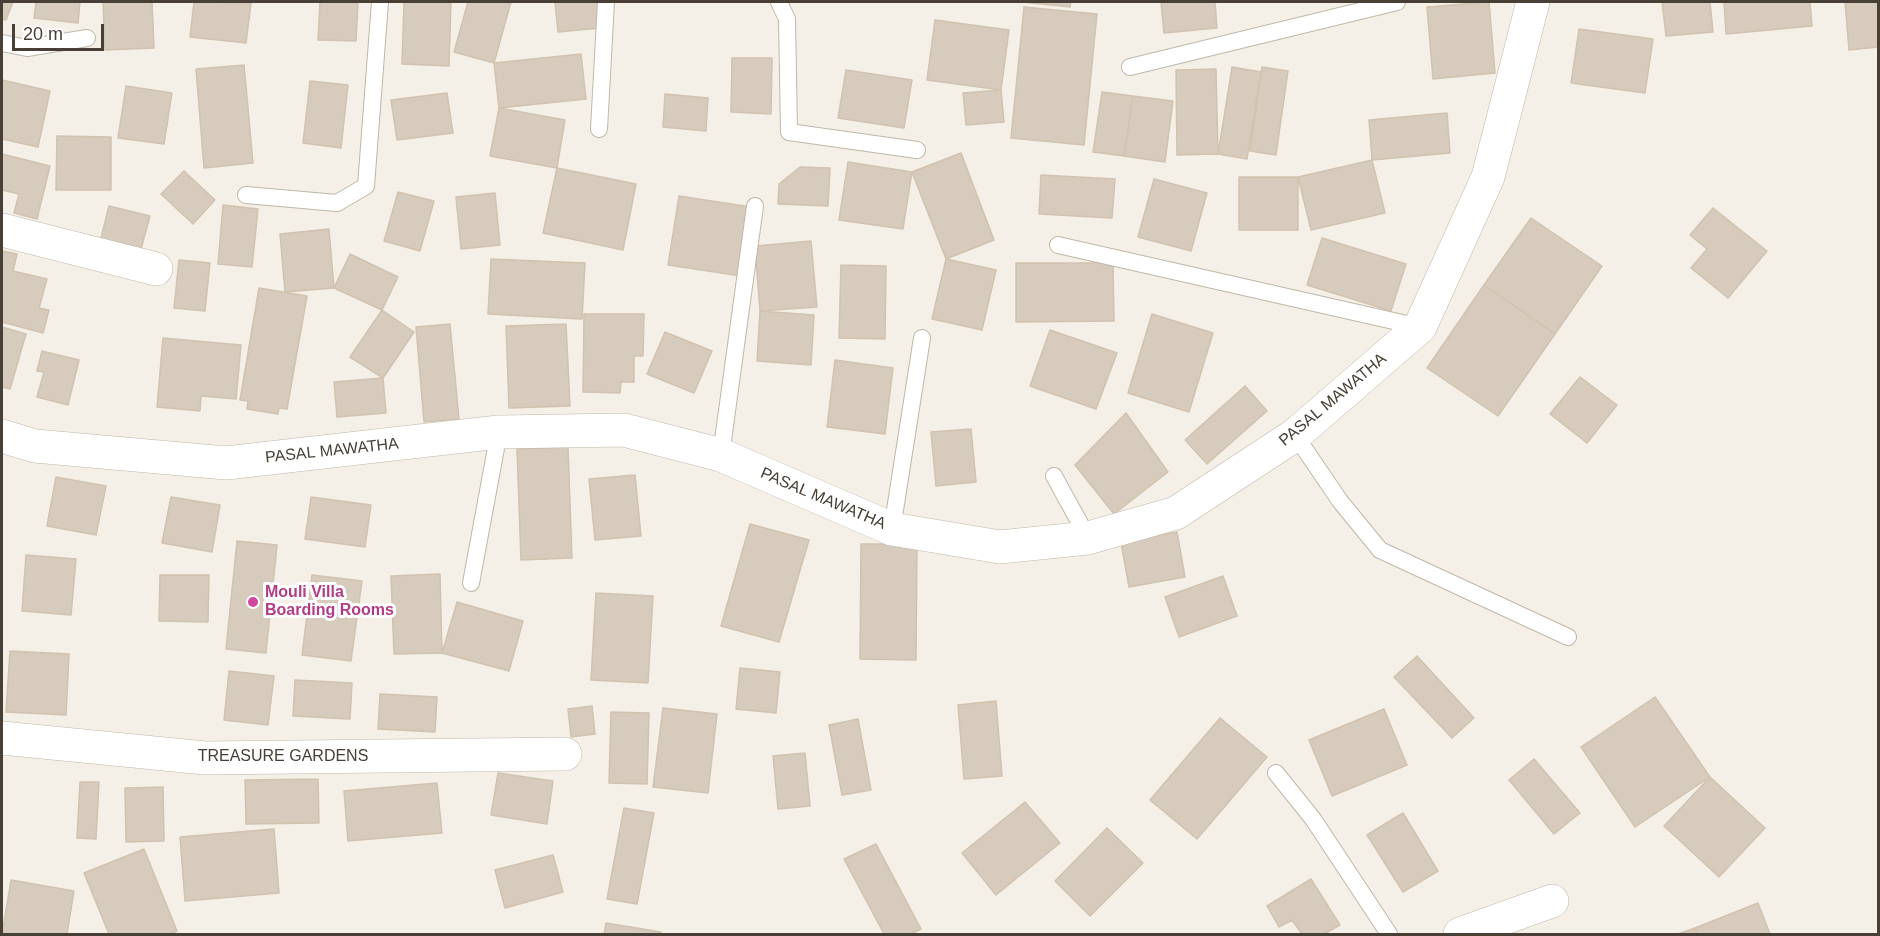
<!DOCTYPE html>
<style>
body{margin:0}
#map{position:relative;width:1880px;height:936px;overflow:hidden;background:#f4f0e7;font-family:Helvetica,sans-serif}
canvas{display:block}
.frame{position:absolute;inset:0;border:3px solid #484036;pointer-events:none}
.scale{position:absolute;left:12px;top:24px;width:92px;height:27px;box-sizing:border-box;border:3px solid #484036;border-top:0;padding-left:8px;font-size:18px;line-height:21px;white-space:nowrap;color:#484036;-webkit-text-stroke:4px #fff;paint-order:stroke}
</style>
<div id="map">
<canvas width="1880" height="936"></canvas>
<div class="frame"></div>
<div class="scale">20 m</div>
</div>
<script>
const ctx = document.querySelector('canvas').getContext('2d');
ctx.lineJoin = 'round';
function fill(path, color) { ctx.fillStyle = color; ctx.fill(path, 'evenodd'); }
const poly = rows => new Path2D(rows.map(r => 'M' + r).join(''));
function trace(path, color, width, dash) { ctx.strokeStyle = color; ctx.lineWidth = width; ctx.lineCap = dash ? 'butt' : 'round'; ctx.setLineDash(dash || []); ctx.stroke(path); }
function write(font, color, halo, rows, align = 'center') {
  ctx.font = font + ' Helvetica,sans-serif'; ctx.lineWidth = 6; ctx.setLineDash([]); ctx.textBaseline = 'middle'; ctx.strokeStyle = halo; ctx.fillStyle = color; for (const [text, x, y, turn = 0] of rows) {
    ctx.save(); ctx.translate(x, y); ctx.rotate((+turn || 0) * Math.PI / 180); ctx.textAlign = isNaN(turn) ? turn : align; if (halo) ctx.strokeText(text, 0, 0); ctx.fillText(text, 0, 0); ctx.restore();
  }
}
const building = poly([
 [2,2,13,2,6,20,2,19,2,2],
 [36,2,80,2,78,23,34,18,36,2],
 [103,2,152,2,154,48,105,50,103,2],
 [194,2,251,3,246,43,190,37,194,2],
 [320,2,358,2,356,41,318,40,320,2],
 [404,2,451,2,449,66,402,64,404,2],
 [468,2,511,2,494,63,454,52,468,2],
 [555,2,598,2,601,28,558,32,555,2],
 [1022,2,1071,2,1070,7,1022,2],
 [1161,2,1215,2,1217,28,1164,33,1161,2],
 [1489,2,1495,73,1433,79,1427,7,1489,2],
 [1662,2,1710,2,1713,32,1666,36,1662,2],
 [1724,2,1810,2,1812,26,1726,34,1724,2],
 [1845,2,1878,2,1878,47,1849,50,1845,2],
 [1024,7,1097,14,1084,145,1011,138,1024,7],
 [935,20,1009,30,1001,90,927,80,935,20],
 [1579,29,1653,39,1645,93,1571,83,1579,29],
 [581,54,586,99,499,108,494,63,581,54],
 [732,58,772,58,771,114,731,112,732,58],
 [244,65,253,163,204,168,196,69,244,65],
 [1232,67,1261,72,1247,159,1218,154,1232,67],
 [1262,67,1288,71,1276,155,1250,151,1262,67],
 [1216,69,1218,154,1177,155,1176,70,1216,69],
 [846,70,912,80,904,128,838,118,846,70],
 [2,80,50,91,38,147,2,139,2,80],
 [310,81,348,85,341,148,303,143,310,81],
 [126,86,172,93,164,144,118,138,126,86],
 [1001,90,1004,122,966,125,963,93,1001,90],
 [1102,92,1133,96,1124,156,1093,152,1102,92],
 [447,93,453,133,397,140,391,100,447,93],
 [665,94,708,98,706,131,663,127,665,94],
 [1133,96,1173,101,1165,162,1124,156,1133,96],
 [499,108,565,120,557,168,490,156,499,108],
 [1447,113,1450,153,1372,160,1369,120,1447,113],
 [57,136,111,137,111,190,56,190,57,136],
 [961,153,994,240,946,259,912,172,961,153],
 [2,154,50,166,37,219,14,213,19,194,2,190,2,154],
 [1372,160,1385,213,1311,230,1298,177,1372,160],
 [848,162,912,172,903,229,839,220,848,162],
 [800,167,830,168,828,206,778,204,779,184,800,167],
 [557,168,636,184,623,250,543,233,557,168],
 [184,171,215,200,193,224,161,194,184,171],
 [1041,175,1115,179,1112,218,1039,214,1041,175],
 [1239,177,1298,177,1298,230,1239,230,1239,177],
 [1154,179,1207,193,1191,251,1138,237,1154,179],
 [398,192,434,201,420,251,384,241,398,192],
 [495,193,500,245,461,249,456,197,495,193],
 [679,196,751,207,741,276,668,265,679,196],
 [223,205,258,209,252,267,218,264,223,205],
 [109,206,150,216,138,260,98,250,109,206],
 [1713,208,1767,251,1728,298,1691,268,1707,249,1690,235,1713,208],
 [1531,218,1602,266,1555,334,1484,285,1531,218],
 [329,229,334,288,285,292,280,234,329,229],
 [1322,238,1406,264,1391,311,1307,285,1322,238],
 [811,241,817,307,760,311,755,246,811,241],
 [2,251,17,254,13,271,47,279,39,308,49,310,43,333,2,322,2,251],
 [350,254,398,277,382,310,334,288,350,254],
 [491,259,585,263,582,319,488,314,491,259],
 [946,259,996,270,982,330,932,319,946,259],
 [179,260,210,263,205,311,174,308,179,260],
 [1016,263,1113,263,1114,321,1016,322,1016,263],
 [841,265,886,266,885,339,839,338,841,265],
 [1484,285,1555,334,1498,416,1427,368,1484,285],
 [259,288,307,296,287,409,279,408,278,414,247,409,248,401,240,400,259,288],
 [382,310,414,332,383,378,350,357,382,310],
 [760,311,814,315,811,365,757,361,760,311],
 [584,314,644,314,643,356,634,356,634,382,621,382,620,393,583,392,584,314],
 [1152,314,1213,333,1189,412,1128,393,1152,314],
 [450,324,459,419,424,422,416,327,450,324],
 [566,324,570,406,509,408,506,326,566,324],
 [2,327,26,334,10,389,2,387,2,327],
 [1050,330,1117,353,1096,409,1030,386,1050,330],
 [665,332,712,351,694,393,647,374,665,332],
 [163,338,241,345,236,399,201,396,200,411,157,407,163,338],
 [42,351,79,360,68,405,37,397,44,372,37,371,42,351],
 [835,360,893,368,885,434,827,427,835,360],
 [1580,377,1617,405,1587,443,1550,414,1580,377],
 [383,378,386,413,337,417,334,382,383,378],
 [1245,386,1267,411,1207,464,1185,440,1245,386],
 [1126,413,1168,472,1114,514,1075,465,1126,413],
 [971,429,976,482,936,486,931,432,971,429],
 [568,447,572,558,521,560,517,449,568,447],
 [635,475,641,536,595,540,589,479,635,475],
 [56,477,106,486,96,535,47,526,56,477],
 [171,497,220,505,212,552,162,543,171,497],
 [311,497,371,505,365,547,305,539,311,497],
 [750,524,809,540,779,642,721,626,750,524],
 [1177,532,1185,577,1129,587,1121,542,1177,532],
 [237,541,277,545,266,653,226,649,237,541],
 [861,544,917,544,916,660,860,659,861,544],
 [26,555,76,559,71,615,22,611,26,555],
 [440,574,442,653,394,654,391,576,440,574],
 [160,575,209,575,208,622,159,621,160,575],
 [312,575,362,581,351,661,302,655,312,575],
 [1223,576,1237,616,1179,637,1165,597,1223,576],
 [596,593,653,596,648,683,591,680,596,593],
 [457,602,523,621,509,671,442,653,457,602],
 [10,651,69,654,66,715,6,712,10,651],
 [1417,656,1474,718,1452,738,1394,677,1417,656],
 [740,668,780,672,776,713,736,709,740,668],
 [229,671,274,676,268,725,224,720,229,671],
 [295,680,352,683,350,719,293,716,295,680],
 [380,694,437,697,435,732,378,729,380,694],
 [1655,697,1710,777,1635,827,1581,747,1655,697],
 [996,701,1002,776,964,779,958,705,996,701],
 [592,706,595,734,571,737,568,709,592,706],
 [663,708,717,714,708,793,653,787,663,708],
 [1384,709,1407,765,1332,796,1309,740,1384,709],
 [611,712,649,713,647,784,609,783,611,712],
 [1220,718,1267,757,1197,839,1150,800,1220,718],
 [858,719,871,790,842,795,829,725,858,719],
 [805,753,810,806,778,809,773,756,805,753],
 [1534,759,1580,813,1554,834,1509,780,1534,759],
 [498,773,553,781,547,824,491,815,498,773],
 [1710,777,1765,828,1719,877,1664,826,1710,777],
 [318,779,319,823,246,824,245,780,318,779],
 [80,782,99,782,96,839,77,838,80,782],
 [437,783,442,833,348,841,344,791,437,783],
 [163,787,164,841,126,842,125,788,163,787],
 [1025,802,1060,843,996,895,962,853,1025,802],
 [624,808,654,813,637,904,607,899,624,808],
 [1403,813,1438,871,1403,892,1367,835,1403,813],
 [1107,828,1143,863,1090,916,1055,881,1107,828],
 [274,829,279,893,185,901,180,837,274,829],
 [876,844,921,929,911,934,884,934,844,859,876,844],
 [144,849,177,931,170,934,109,934,84,873,144,849],
 [553,855,563,892,505,908,495,870,553,855],
 [1311,879,1340,925,1324,934,1302,934,1292,920,1279,927,1267,906,1311,879],
 [11,880,74,891,67,934,2,934,11,880],
 [1758,903,1770,934,1697,934,1695,928,1758,903],
 [606,923,661,932,661,934,604,934,606,923],
 [1695,928,1697,934,1678,934,1695,928]
]);
const service = poly([
 [779,2,787,19,789,132,917,150],
 [2,43,27,48,87,38],
 [1130,67,1397,2],
 [599,129,606,2],
 [246,195,337,203,366,186,380,2],
 [1058,245,1420,327],
 [1295,435,1340,501,1380,550,1568,637],
 [721,455,755,206],
 [1054,476,1088,538],
 [892,529,922,338],
 [471,583,499,432],
 [1276,773,1313,819,1389,934]
]);
const minor = poly([
 [2,230,156,269],
 [2,436,35,446,226,463,499,432,624,430,721,455,892,529,1000,547,1088,538,1176,513,1295,435,1420,327,1488,177,1533,2],
 [2,738,205,758,565,754],
 [1460,934,1552,901]
]);
const markers = [
 [253,602,6,"#d1479c"]
];
const streetNames = [
 ["PASAL MAWATHA",1333,400,-40],
 ["PASAL MAWATHA",332,451,-6],
 ["PASAL MAWATHA",823,499,23],
 ["TREASURE GARDENS",283,757]
];
const hotelNames = [
 ["Mouli Villa",265,593],
 ["Boarding Rooms",265,611]
];
fill(building, '#d6cbbc');
trace(building, '#d2c2af', 1.5);
trace(service, '#c0b7a9', 18);
trace(minor, '#c0b7a9', 34);
trace(service, '#fff', 16);
trace(minor, '#fff', 33);
for (const [x, y, r, color] of markers) { const dot = new Path2D(); dot.arc(x, y, r, 0, 2 * Math.PI); ctx.fillStyle = color; ctx.fill(dot); trace(dot, '#fff', 2); }
write('16px', '#484036', '#fff', streetNames);
write('bold 16px', '#b23c85', '#fff', hotelNames, 'left');
</script>
